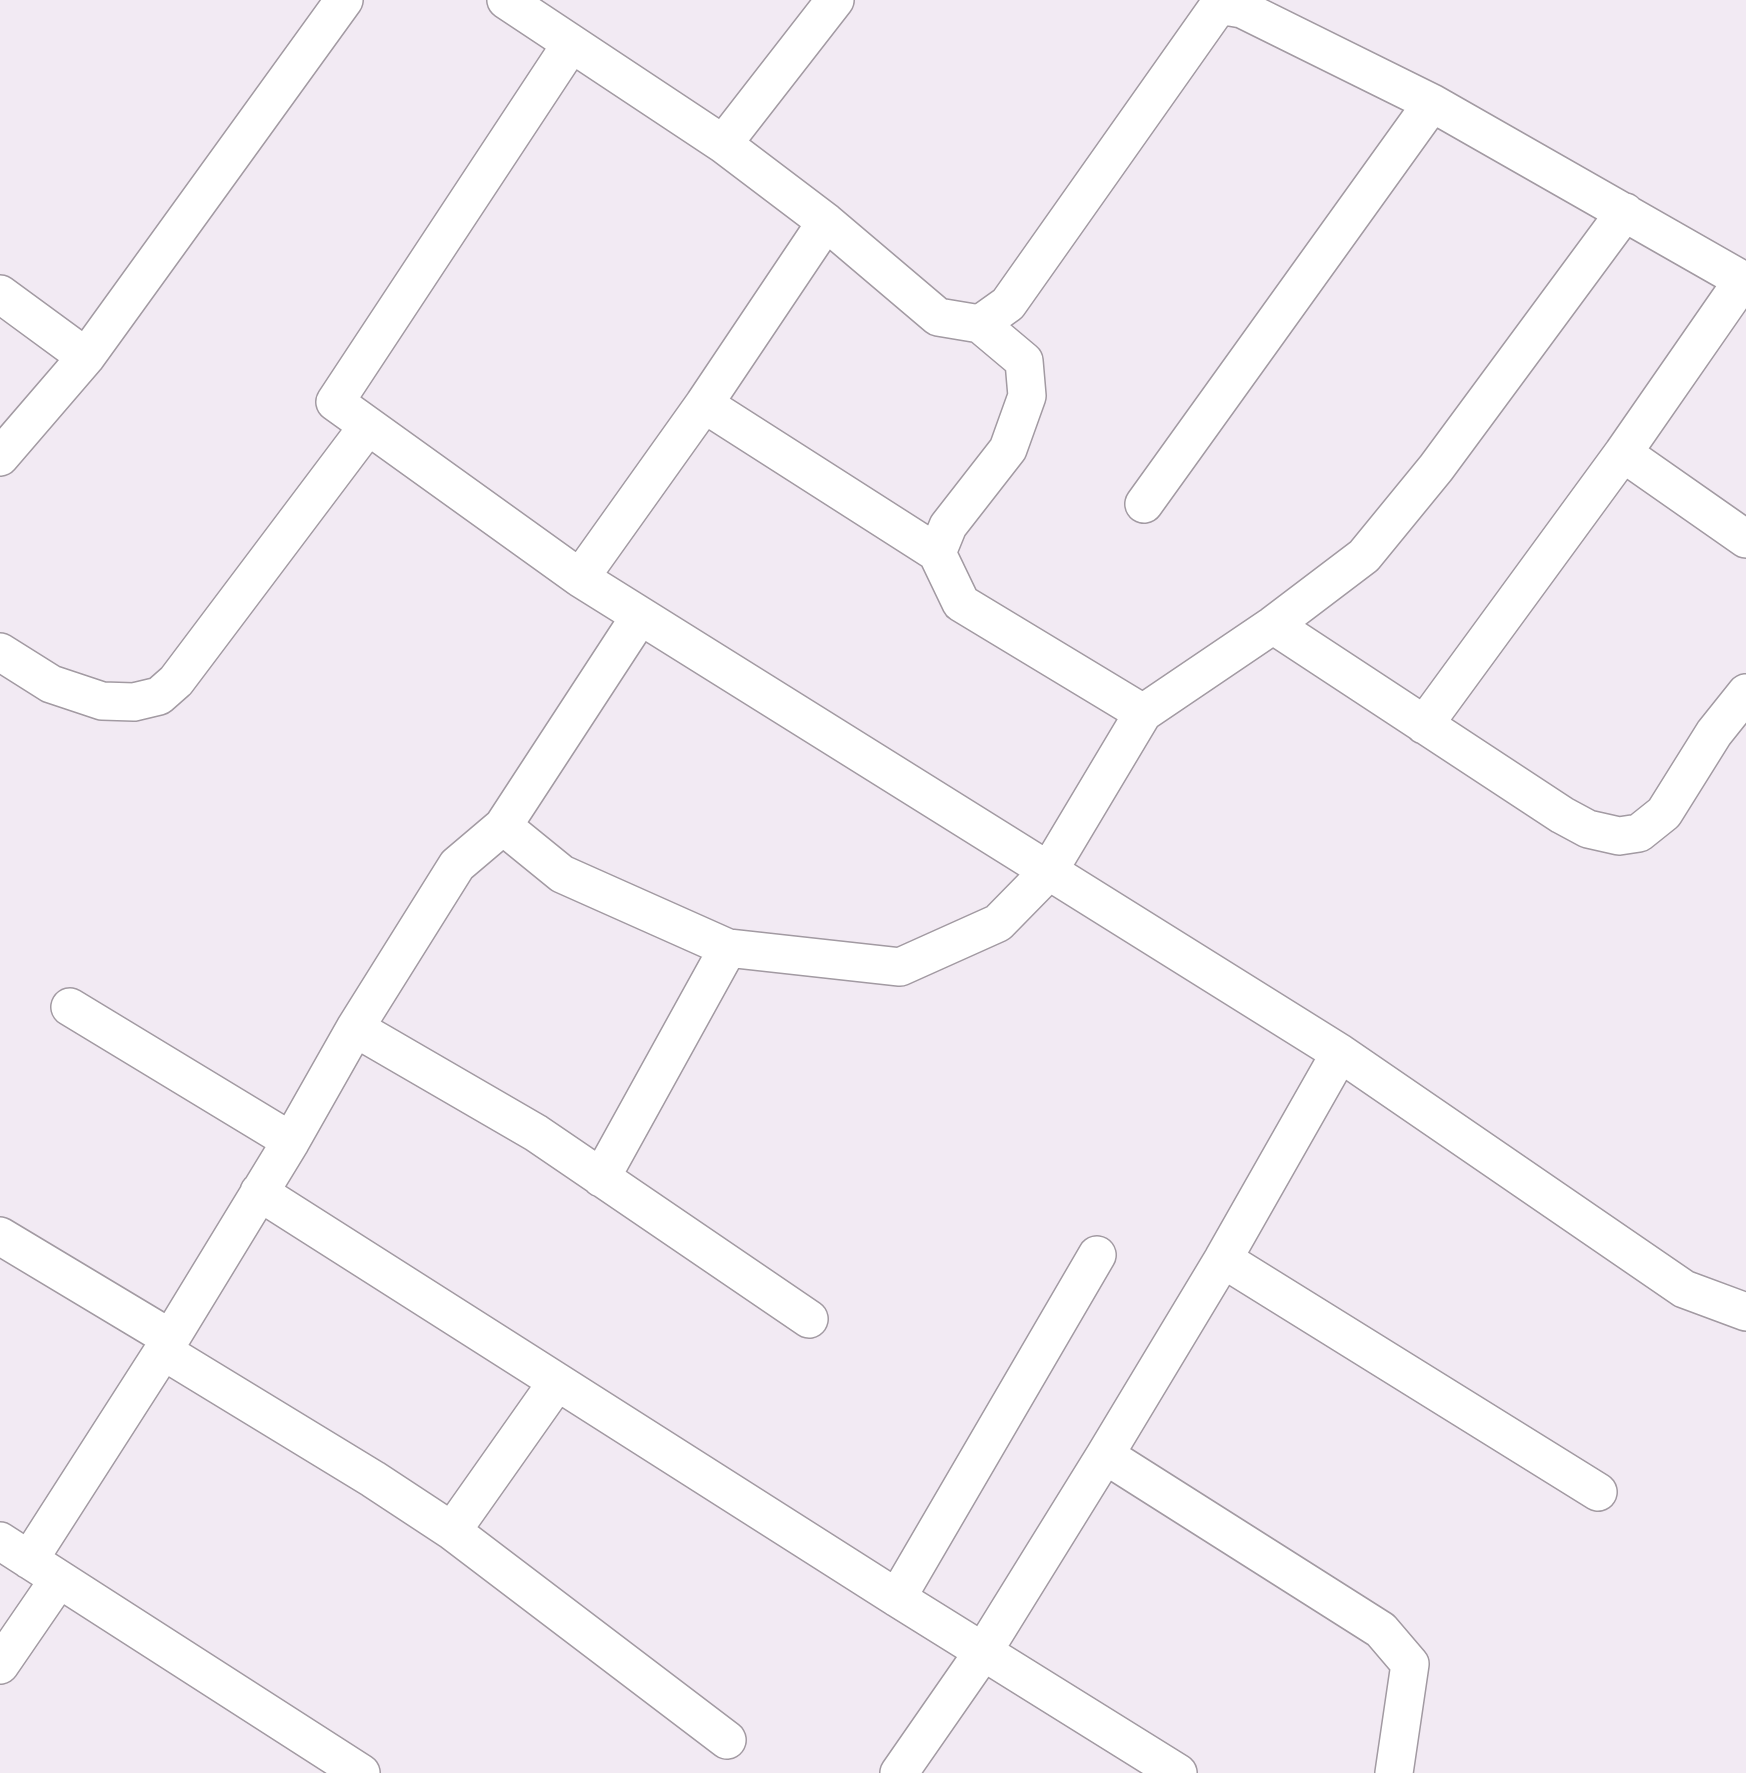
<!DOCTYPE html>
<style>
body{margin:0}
canvas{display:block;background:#f2eaf3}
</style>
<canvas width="1746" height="1773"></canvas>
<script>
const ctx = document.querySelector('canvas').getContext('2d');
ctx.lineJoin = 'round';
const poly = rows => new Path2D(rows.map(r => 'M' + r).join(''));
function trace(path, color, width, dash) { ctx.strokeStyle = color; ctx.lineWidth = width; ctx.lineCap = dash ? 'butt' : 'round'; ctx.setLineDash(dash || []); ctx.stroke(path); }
const minor = poly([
 [506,0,723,144,826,222,938,317,980,324,1008,304,1219,5,1242,9,1432,103,1746,282],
 [571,44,335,402,580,578,1340,1053,1684,1289,1746,1312],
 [723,144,835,0],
 [0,294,86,357],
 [980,324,1024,361,1027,396,1008,449,948,526,937,553,961,603,1143,713],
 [704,404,937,553],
 [1623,453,1746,539],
 [0,457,86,357,344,0],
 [1144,504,1432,103],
 [580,578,704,404,826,222],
 [1273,625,1562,815,1588,829,1619,836,1639,833,1664,813,1714,733,1746,693],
 [0,652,51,684,102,701,134,702,159,696,176,681,368,426],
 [1424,725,1623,453,1743,280],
 [503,826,562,874,728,948,900,967,998,923,1048,872,1143,713,1273,625,1364,556,1436,468,1625,212],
 [70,1007,291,1141],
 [355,1028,536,1133,809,1319],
 [601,1178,728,948],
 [259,1192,897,1598,1178,1773],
 [0,1236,170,1338],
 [1223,1259,1598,1492],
 [163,1351,373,1479,452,1531,727,1740],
 [1105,1455,1381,1630,1410,1664,1394,1773],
 [452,1531,557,1382],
 [0,1541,361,1773],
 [29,1560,163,1351,291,1141,355,1028,457,865,503,826,640,616],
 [897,1598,1097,1255],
 [0,1665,59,1579],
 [899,1773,983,1652,1105,1455,1223,1259,1340,1053]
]);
trace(minor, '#a29aa2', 40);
trace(minor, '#fff', 37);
</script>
